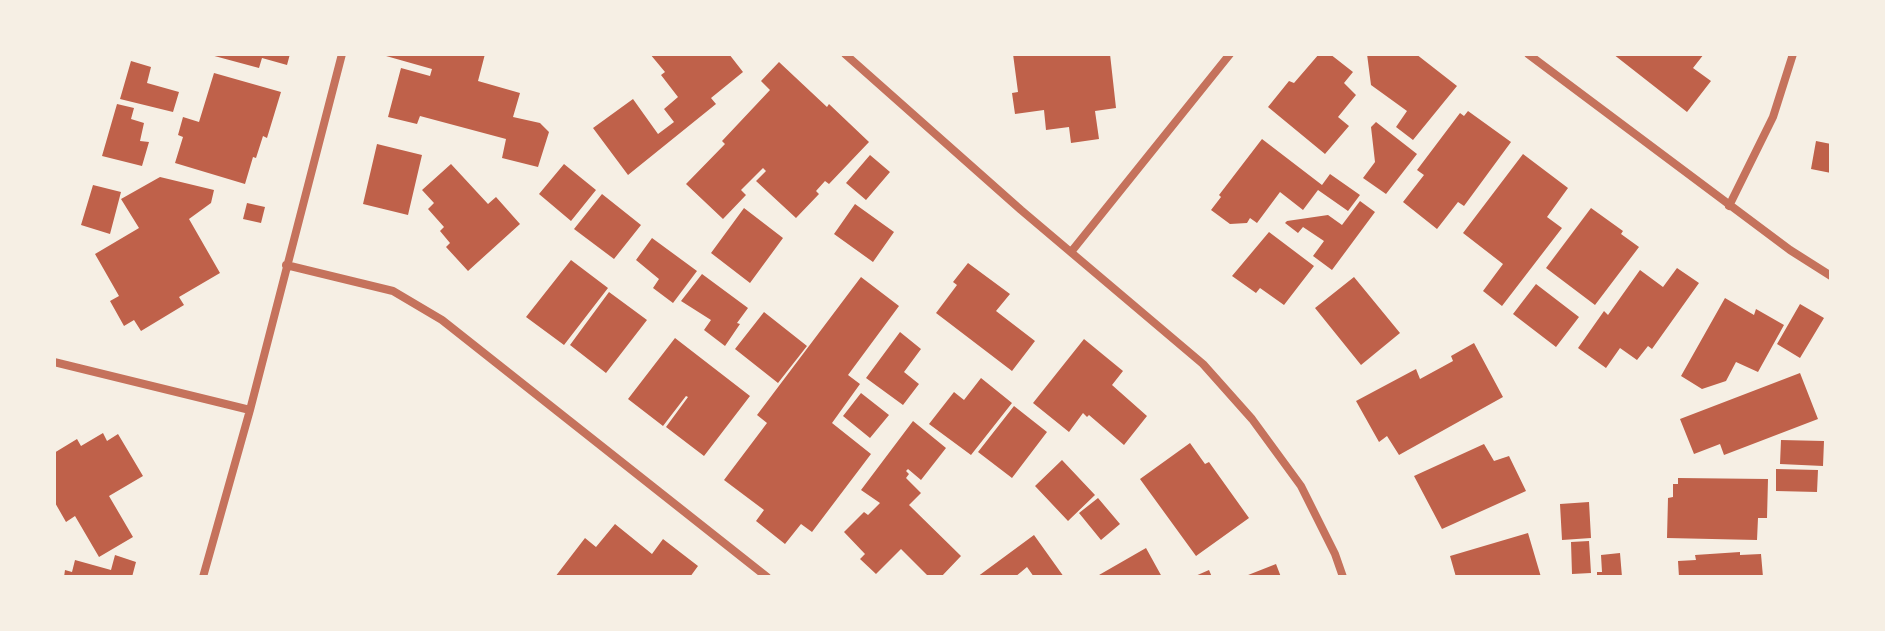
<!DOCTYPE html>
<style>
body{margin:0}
#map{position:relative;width:1885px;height:631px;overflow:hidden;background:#f6efe4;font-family:Mulish,sans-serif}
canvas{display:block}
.frame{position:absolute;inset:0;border:56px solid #f6efe4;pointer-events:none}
</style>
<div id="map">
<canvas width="1885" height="631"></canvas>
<div class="frame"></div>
</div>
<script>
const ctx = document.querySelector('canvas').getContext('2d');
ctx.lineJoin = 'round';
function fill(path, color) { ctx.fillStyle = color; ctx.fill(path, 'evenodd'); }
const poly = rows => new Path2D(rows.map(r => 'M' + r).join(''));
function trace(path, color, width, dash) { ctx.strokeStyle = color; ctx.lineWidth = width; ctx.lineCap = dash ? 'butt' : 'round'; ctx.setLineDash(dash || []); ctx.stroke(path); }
const building = poly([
 [207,54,290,54,287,65,262,58,259,68],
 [379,54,485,54,478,81,520,93,513,117,540,123,549,132,538,167,502,158,506,139,420,116,417,124,388,117,401,68,430,76,432,69],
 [650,54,729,54,743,72,711,98,716,104,628,175,593,128,633,99,658,134,674,122,664,109,678,97,661,75,665,72],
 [1013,54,1110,54,1116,108,1095,111,1099,139,1071,143,1069,127,1046,130,1044,110,1015,114,1012,93,1018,92],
 [1319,54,1330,54,1353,72,1344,83,1356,95,1338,117,1349,126,1325,154,1268,107,1289,81,1294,83],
 [1367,54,1416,54,1457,86,1413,140,1396,127,1407,111,1371,85],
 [1613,54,1704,54,1693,68,1711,81,1687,112],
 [131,61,151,67,147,83,179,92,173,112,120,99],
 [779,62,827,107,829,104,869,142,829,184,825,181,816,191,819,194,796,218,756,181,766,171,763,168,741,190,746,195,723,219,686,184,725,144,722,141,770,90,761,81],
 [214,73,281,92,267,138,263,136,256,158,253,157,245,184,175,163,183,137,178,135,183,117,199,122],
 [117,104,134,108,131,119,144,123,140,141,149,142,142,166,102,156],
 [1468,111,1511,142,1464,206,1458,202,1437,229,1403,202,1424,175,1417,170,1460,113,1464,116],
 [1376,122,1417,154,1386,194,1363,178,1375,162,1371,127],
 [1262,139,1322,185,1330,174,1360,195,1348,211,1318,190,1303,210,1280,192,1257,223,1250,218,1247,223,1230,224,1211,210,1221,197,1219,195],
 [1816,141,1831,144,1831,173,1811,169],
 [377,144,422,155,408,215,363,204],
 [1523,154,1568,188,1547,217,1562,228,1502,306,1483,291,1503,264,1463,233],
 [870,155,890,172,866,200,846,183],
 [451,164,488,204,496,197,520,224,468,271,446,247,450,243,440,231,444,227,428,209,434,203,422,190],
 [564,164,596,190,571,221,539,194],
 [160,177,214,190,211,203,189,219,220,273,179,297,184,305,141,331,134,320,124,326,110,301,119,296,95,254,139,228,121,199],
 [93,185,121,192,110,234,81,225],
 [602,194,641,225,614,259,574,229],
 [1360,201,1375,212,1332,270,1313,256,1324,241,1303,227,1298,233,1285,223,1287,221,1328,215,1342,225],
 [247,203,265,207,261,223,243,219],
 [855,204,894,232,873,262,834,234],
 [744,208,783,238,750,283,711,253],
 [1591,208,1623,231,1621,234,1639,247,1595,305,1546,268],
 [1269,232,1314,266,1284,305,1260,288,1256,293,1232,276],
 [652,238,697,271,673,303,653,288,659,279,636,260],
 [571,260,608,288,564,345,526,317],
 [968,263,1010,294,996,311,1035,341,1012,371,936,313,957,285,953,282],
 [1677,268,1699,283,1652,349,1648,346,1637,360,1620,348,1606,368,1578,348,1604,311,1608,315,1640,270,1663,287],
 [702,274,748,308,737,323,740,324,725,346,704,330,711,320,681,301],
 [861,277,899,306,848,375,860,384,832,423,871,454,812,532,801,524,785,544,756,521,764,510,724,480,767,423,757,415],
 [1354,277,1400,333,1361,365,1315,308],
 [1536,284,1579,317,1556,347,1513,314],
 [609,292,647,320,606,373,570,345],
 [1725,298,1754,315,1756,309,1784,325,1758,372,1736,362,1726,381,1702,389,1681,376],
 [1800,304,1824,318,1800,358,1777,344],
 [764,312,807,346,778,383,735,349],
 [900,332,921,349,904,372,919,384,903,405,866,378],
 [675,338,750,396,704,456,666,427,688,397,686,396,663,426,628,399],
 [1084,339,1123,371,1112,385,1147,416,1124,445,1089,415,1087,417,1083,413,1069,432,1033,403],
 [1474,343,1503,397,1399,455,1387,436,1379,442,1356,401,1416,369,1420,379,1453,361,1451,356],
 [1800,373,1818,419,1724,455,1720,444,1694,454,1680,419],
 [981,378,1012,403,971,455,929,424,954,392,964,400],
 [861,393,889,415,870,438,843,416],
 [1014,406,1047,432,1012,478,978,452],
 [913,421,946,448,921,480,908,469,906,471,909,474,906,478,921,493,909,505,961,556,941,577,929,577,901,549,876,574,860,559,865,554,844,532,864,512,868,515,880,503,861,490],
 [103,433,107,441,118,434,143,476,109,496,133,537,99,557,75,516,66,522,54,501,54,453,77,439,81,446],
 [1781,440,1824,441,1823,466,1780,464],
 [1190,443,1205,464,1209,462,1249,518,1196,556,1140,479],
 [1484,444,1494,461,1509,456,1526,491,1442,529,1414,476],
 [1062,460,1095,495,1068,521,1035,486],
 [1776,469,1818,470,1817,492,1776,491],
 [1678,478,1768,479,1767,518,1758,518,1757,540,1667,538,1668,498,1673,497,1673,484,1678,484],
 [1098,498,1120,524,1101,540,1079,513],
 [1589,502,1591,538,1562,540,1560,504],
 [615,524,652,554,663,539,698,566,690,577,555,577,585,538,596,547],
 [1528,533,1541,577,1456,577,1450,556],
 [1034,535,1064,577,1034,577,1027,567,1015,577,977,577],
 [1589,541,1591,573,1572,574,1571,542],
 [1146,548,1162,577,1101,577,1099,575],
 [1740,552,1740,555,1761,554,1763,577,1679,577,1678,561,1696,560,1695,555],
 [1620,553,1622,577,1597,577,1597,572,1602,572,1601,555],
 [115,555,136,562,132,577,64,577,65,570,72,572,75,560,111,570],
 [1276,564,1281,577,1243,577],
 [1209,570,1212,577,1193,577]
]);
const minor = poly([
 [845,54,1021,210,1203,364,1252,419,1301,486,1335,554,1343,577],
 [1528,54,1790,250,1831,276],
 [1729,206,1773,117,1793,54],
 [1071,252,1230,54],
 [286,265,393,291,442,320,767,577],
 [54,362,250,410],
 [203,577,250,410,342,54]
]);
fill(building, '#bf614a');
trace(minor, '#c5725c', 8);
</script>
